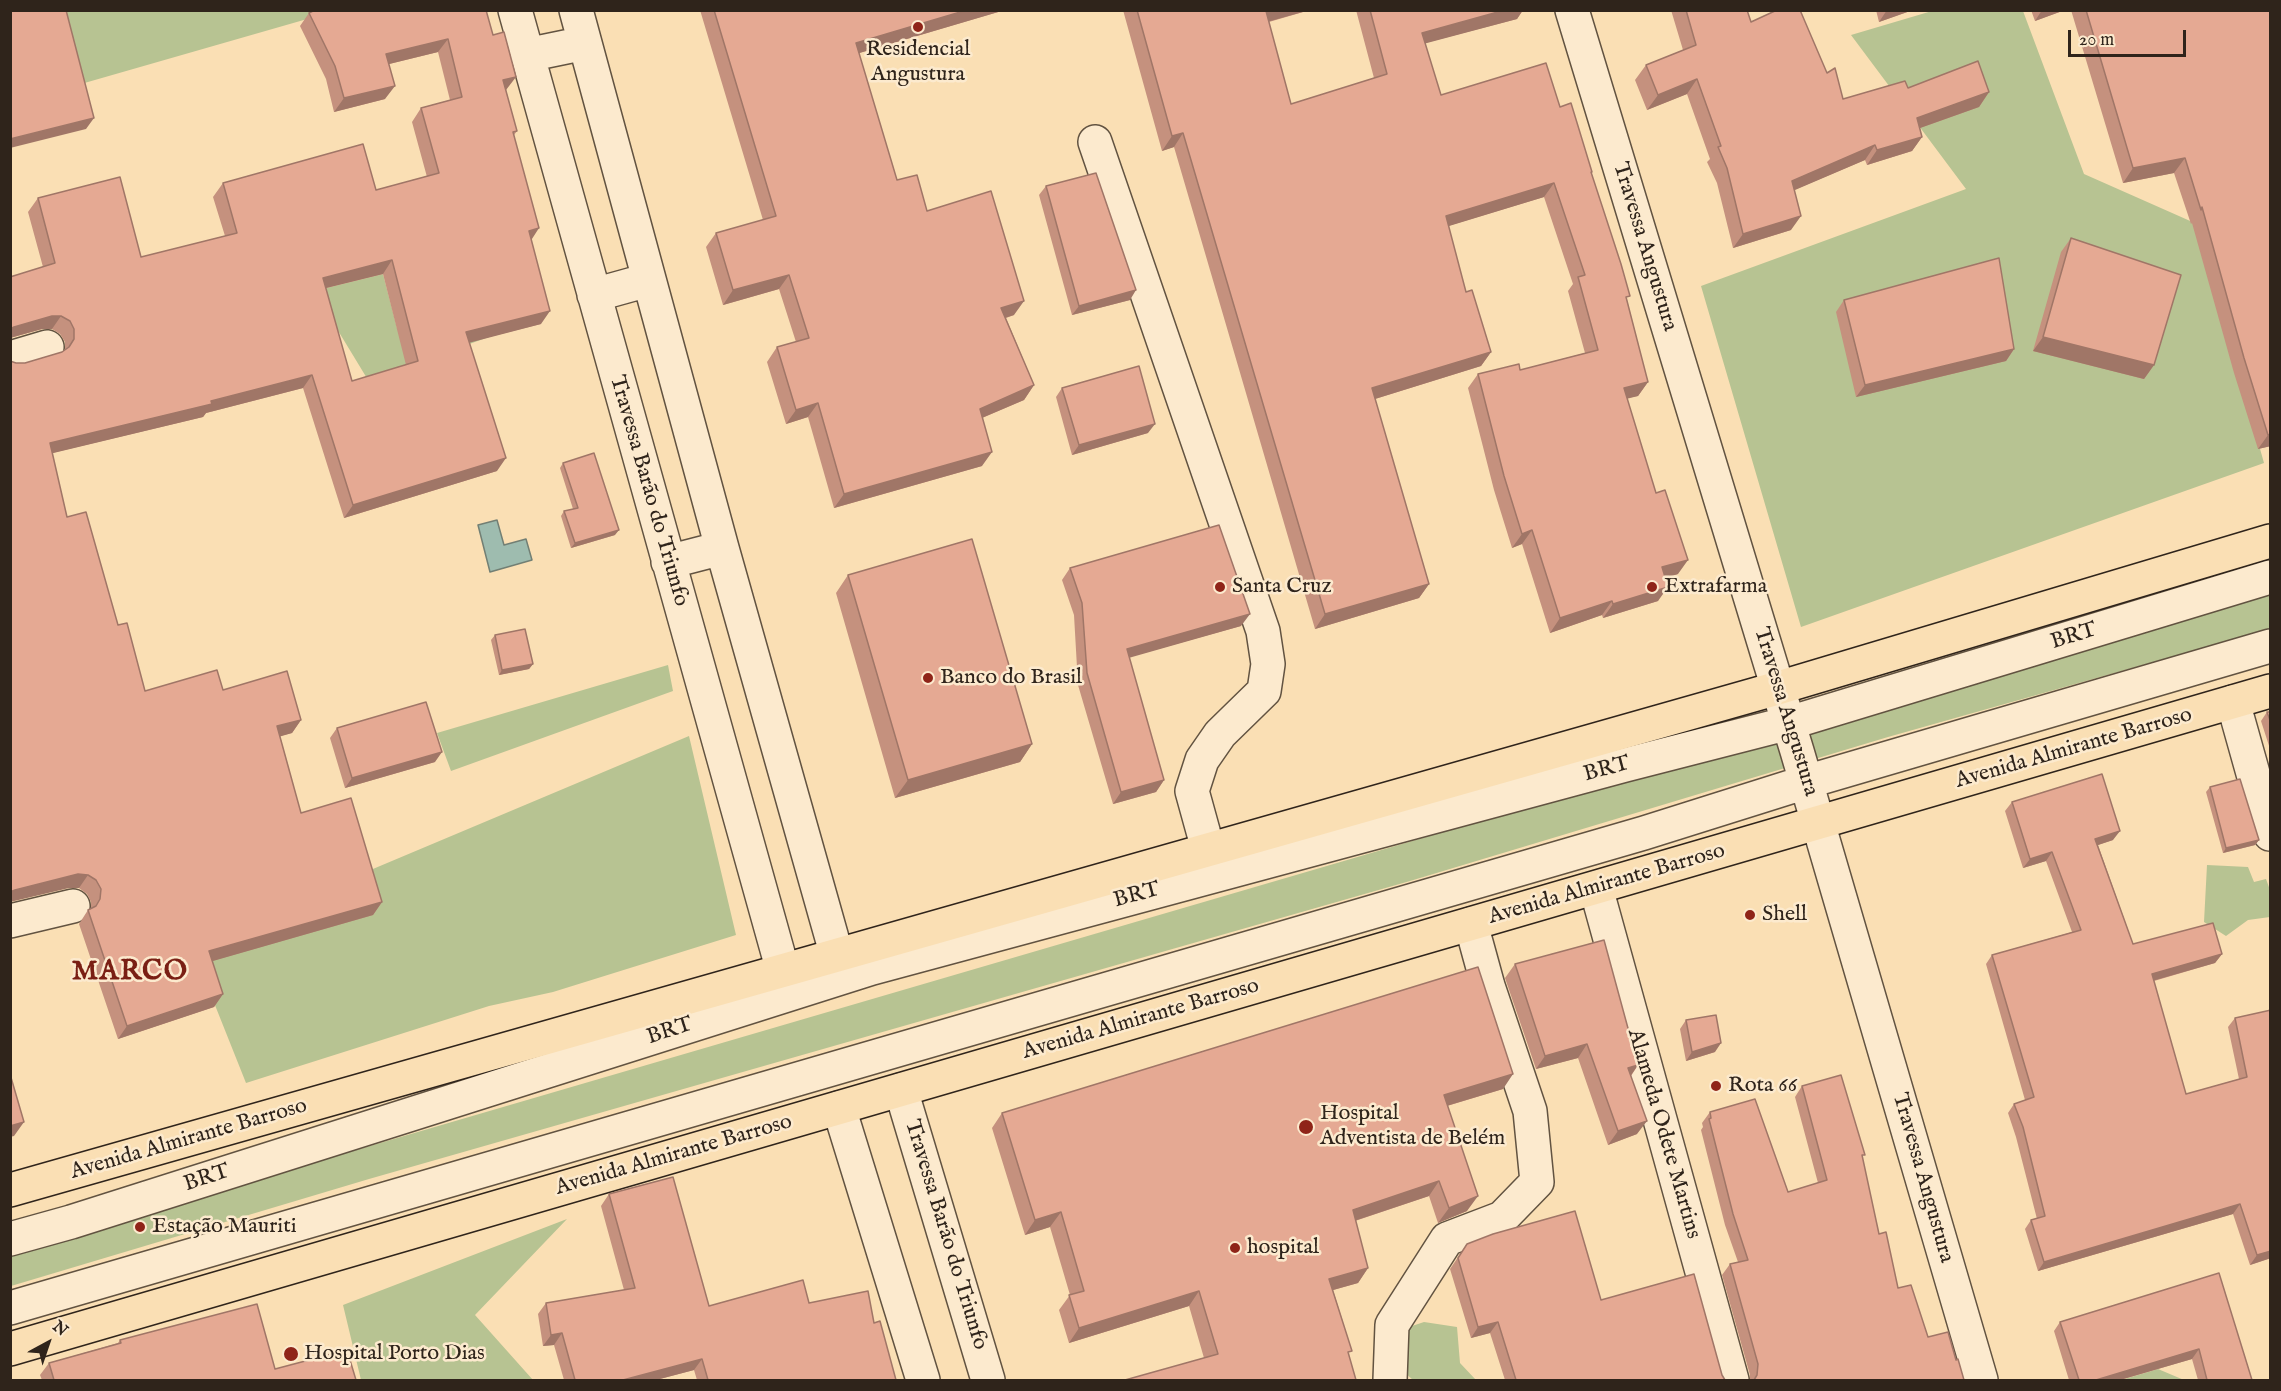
<!DOCTYPE html>
<meta charset="utf-8">
<style>
body{margin:0}
#map{position:relative;width:2281px;height:1391px;overflow:hidden;background:#fadfb4;font-family:"IM FELL English",serif}
canvas{display:block}
.frame{position:absolute;inset:0;border:12px solid #2f241b;pointer-events:none}
.north{position:absolute;left:18px;top:1313px;width:60px;height:60px;-webkit-text-stroke:4px #fceace;paint-order:stroke;rotate:40deg;font-size:16px;font-weight:700;line-height:24px;text-align:center;color:#2f241b}
.north::after{content:'';display:block;margin:auto;width:21px;height:27px;background:#2f241b;clip-path:polygon(50% 0,100% 100%,50% 72%,0 100%)}
.scale{position:absolute;left:2068px;top:30px;width:118px;height:27px;box-sizing:border-box;border:3px solid #2f241b;border-top:0;padding-left:8px;font-size:18px;line-height:21px;white-space:nowrap;color:#2f241b;-webkit-text-stroke:4px #fceace;paint-order:stroke}
</style>
<div id="map">
<canvas width="2281" height="1391"></canvas>
<div class="frame"></div>
<div class="north">N</div>
<div class="scale">20 m</div>
</div>
<script>
const ctx = document.querySelector('canvas').getContext('2d');
ctx.lineJoin = 'round';
function fill(path, color) { ctx.fillStyle = color; ctx.fill(path, 'evenodd'); }
const poly = rows => new Path2D(rows.map(r => 'M' + r).join(''));
function trace(path, color, width, dash) { ctx.strokeStyle = color; ctx.lineWidth = width; ctx.lineCap = dash ? 'butt' : 'round'; ctx.setLineDash(dash || []); ctx.stroke(path); }
function write(font, color, halo, rows, align = 'center') {
  ctx.font = font + ' "IM FELL English",serif'; ctx.lineWidth = 5; ctx.setLineDash([]); ctx.textBaseline = 'middle'; ctx.strokeStyle = halo; ctx.fillStyle = color; for (const [text, x, y, turn = 0] of rows) {
    ctx.save(); ctx.translate(x, y); ctx.rotate((+turn || 0) * Math.PI / 180); ctx.textAlign = isNaN(turn) ? turn : align; if (halo) ctx.strokeText(text, 0, 0); ctx.fillText(text, 0, 0); ctx.restore();
  }
}
const green = poly([
 [53,10,335,11,74,86],
 [1932,11,2023,11,2084,174,2197,224,2264,463,1801,627,1701,286,1966,189,1851,35],
 [383,274,397,328,482,306,489,337,368,380,314,291],
 [2270,590,2270,629,1888,737,1410,881,369,1179,11,1286,11,1251],
 [668,665,673,691,451,771,437,733],
 [689,736,736,935,553,992,489,1006,246,1083,199,965,361,874],
 [2207,865,2248,867,2254,882,2266,879,2270,890,2270,917,2248,920,2226,936,2204,922],
 [567,1219,475,1315,533,1380,361,1380,343,1305],
 [1424,1322,1457,1327,1460,1363,1476,1380,1413,1380,1404,1372,1403,1329],
 [2158,1369,2184,1380,2121,1380]
]);
const water = poly([
 [497,520,504,545,526,539,532,560,490,572,478,525,497,520]
]);
const minor = poly([
 [515,10,783,971],
 [576,10,722,548,837,956],
 [1572,10,1797,751,1981,1380],
 [527,55,585,43],
 [1095,142,1263,631,1268,664,1264,691,1220,734,1202,760,1192,791,1208,849],
 [594,295,648,280],
 [10,358,47,347],
 [668,562,722,548],
 [2233,702,2270,834],
 [1596,888,1732,1380],
 [10,921,73,906],
 [901,1090,988,1380],
 [839,1108,923,1380],
 [10,1239,71,1222,872,968,1625,765,1789,723,2270,577],
 [10,1308,1644,833,1806,782,2270,646],
 [1390,1380,1392,1325,1447,1239,1502,1218,1537,1182,1530,1111,1488,986,1471,924]
]);
const highway = poly([
 [10,1190,1778,688,2270,541],
 [10,1349,2270,691]
]);
const wall = poly([
 [486,10,506,90,517,131,514,135,531,240,541,324,469,342,497,471,344,518,303,388,206,413,203,417,52,453,67,517,118,625,145,691,223,690,301,720,292,733,280,736,301,813,382,902,373,915,212,961,223,994,214,1007,118,1039,79,924,88,910,91,909,91,902,87,894,79,888,69,888,16,363,25,363,62,352,65,350,65,342,60,334,52,329,42,329,10,338,10,277,43,267,28,212,38,198,141,257,225,236,213,197,223,183,376,190,427,177,412,122,421,108,450,100,438,52,389,64,385,99,334,112,326,79,300,26,309,13],
 [383,274,406,365,352,381,326,288],
 [700,10,1005,10,859,53,897,180,927,211,1014,315,1006,318,1034,385,1024,400,982,418,982,466,834,508,808,417,786,424,767,362,777,347,796,342,779,289,723,305,706,247,716,233,763,220],
 [1123,10,1310,10,1269,22,1291,104,1374,78,1356,10,1523,10,1517,19,1425,43,1441,95,1560,107,1592,172,1591,174,1627,300,1648,382,1638,396,1627,398,1678,574,1665,578,1658,601,1603,618,1602,615,1550,633,1522,544,1512,548,1494,490,1468,388,1478,374,1520,370,1585,353,1568,291,1573,284,1544,197,1448,226,1466,292,1491,352,1481,366,1375,399,1429,584,1419,598,1315,629,1174,147,1162,151],
 [1671,10,1747,10,1751,22,1827,73,1843,99,1908,88,1989,92,1979,107,1920,128,1922,137,1912,151,1867,165,1865,160,1794,190,1791,230,1733,248,1717,183,1707,162,1710,159,1687,94,1647,110,1635,80,1646,65,1683,50],
 [1876,10,1913,10,1879,22],
 [2031,10,2065,10,2035,21],
 [2071,10,2271,10,2271,446,2258,449,2234,373,2192,223,2191,224,2174,173,2123,183],
 [1046,186,1130,300,1072,315,1039,195],
 [2071,238,2154,365,2144,379,2033,351,2061,252],
 [1844,300,2014,349,2006,361,1856,397,1836,312],
 [1062,388,1148,433,1072,455,1056,397],
 [563,463,615,535,571,548,561,516,564,511,573,509,560,468],
 [1070,568,1241,626,1129,657,1164,780,1156,792,1113,804,1078,685,1074,615,1062,580],
 [848,575,1032,744,1020,762,895,798,836,593],
 [495,635,533,664,529,669,499,675,491,640],
 [2267,712,2271,712,2271,752,2261,721],
 [337,728,435,762,345,788,330,738],
 [2210,787,2259,840,2255,845,2223,853,2206,792],
 [2012,802,2113,840,2098,845,2133,944,2222,954,2215,963,2154,981,2186,1094,2239,1079,2228,1027,2235,1018,2271,1010,2271,1258,2250,1265,2233,1214,2038,1271,2025,1229,2031,1220,2037,1219,2016,1137,2008,1113,2014,1104,2025,1100,1986,964,1992,955,2072,932,2046,861,2023,868,2005,811],
 [1515,964,1638,1065,1631,1076,1637,1134,1608,1145,1578,1058,1536,1069,1505,978],
 [1686,1020,1715,1052,1686,1061,1680,1029],
 [1802,1086,1862,1158,1879,1234,1898,1288,1928,1337,1956,1360,1964,1380,1750,1380,1750,1375,1722,1275,1730,1264,1738,1262,1725,1225,1701,1130,1703,1127,1702,1123,1710,1112,1788,1192,1818,1183,1795,1097],
 [1503,1089,1447,1106,1467,1211,1438,1223,1429,1196,1355,1221,1368,1268,1358,1283,1333,1290,1352,1351,1204,1358,1189,1306,1069,1343,1059,1310,1070,1295,1050,1227,1025,1235,992,1128,1002,1113],
 [609,1194,709,1306,809,1303,874,1323,896,1380,697,1380,694,1370,656,1380,564,1380,554,1345,543,1346,538,1314,546,1303,624,1290,601,1206],
 [1467,1244,1601,1300,1722,1375,1725,1380,1505,1380,1490,1333,1471,1338,1450,1269],
 [2219,1273,2252,1380,2198,1380,2192,1359,2120,1380,2069,1380,2054,1331,2060,1322],
 [120,1340,275,1369,356,1380,42,1380,40,1375,49,1363,118,1343]
]);
const shadedWall = poly([
 [967,10,1005,10,846,57,856,43],
 [1268,10,1310,10,1256,25,1266,11],
 [1505,10,1523,10,1517,19,1412,47,1422,33],
 [1887,10,1913,10,1879,22],
 [2042,10,2065,10,2035,21],
 [448,39,438,52,377,67,386,54],
 [516,77,506,90,494,93,503,80],
 [1697,79,1687,94,1647,110,1658,95],
 [395,86,385,99,334,112,344,98],
 [1989,92,1979,107,1906,133,1917,118],
 [94,118,86,129,10,148,10,139],
 [1183,133,1174,147,1162,151,1172,136],
 [1922,137,1912,151,1867,165,1877,150],
 [1875,145,1865,160,1781,196,1792,181],
 [2185,158,2174,173,2123,183,2133,168],
 [1554,183,1544,197,1436,230,1446,216],
 [1801,216,1791,230,1733,248,1743,234],
 [539,228,530,242,529,231],
 [392,260,383,274,314,291,323,278],
 [789,275,779,289,723,305,733,290],
 [1136,290,1130,300,1072,315,1079,306],
 [1024,301,1014,315,992,322,1001,308],
 [550,311,541,324,457,346,466,332],
 [52,316,61,316,52,329,42,329,10,338,10,329,14,327],
 [2043,337,2154,365,2144,379,2033,351],
 [2014,349,2006,361,1856,397,1865,385],
 [1491,352,1481,366,1362,403,1372,388],
 [312,375,303,388,206,413,203,417,41,456,50,443],
 [1648,382,1638,396,1614,402,1624,388],
 [1034,385,1024,400,970,423,980,409],
 [818,403,808,417,786,424,796,410],
 [1155,424,1148,433,1072,455,1079,445],
 [2271,434,2271,446,2258,449,2268,435],
 [992,452,982,466,834,508,844,494],
 [506,458,497,471,344,518,353,505],
 [619,530,615,535,571,548,575,543],
 [1532,530,1522,544,1512,548,1522,534],
 [1688,560,1678,574,1652,582,1662,567],
 [1429,584,1419,598,1315,629,1325,614],
 [1668,587,1658,601,1603,618,1613,604],
 [1612,601,1602,615,1550,633,1560,618],
 [1250,614,1241,626,1118,661,1127,649],
 [533,664,529,669,499,675,502,670],
 [301,720,292,733,268,740,277,726],
 [1032,744,1020,762,895,798,908,780],
 [442,752,435,762,345,788,352,778],
 [1164,780,1156,792,1113,804,1121,792],
 [2120,831,2113,840,2089,848,2095,839],
 [2259,840,2255,845,2223,853,2226,848],
 [2052,852,2046,861,2023,868,2030,859],
 [78,874,88,875,79,888,69,888,10,902,10,892,15,890],
 [382,902,373,915,199,965,209,951],
 [2222,954,2215,963,2145,983,2152,974],
 [223,994,214,1007,118,1039,127,1026],
 [1721,1043,1715,1052,1686,1061,1692,1052],
 [1587,1044,1578,1058,1536,1069,1545,1056],
 [1638,1065,1629,1078,1628,1068],
 [1513,1074,1503,1089,1433,1110,1444,1095],
 [1647,1121,1637,1134,1608,1145,1618,1131],
 [24,1122,14,1136,10,1137,10,1126],
 [1439,1181,1429,1196,1342,1225,1353,1210],
 [1478,1196,1467,1211,1438,1223,1449,1208],
 [2240,1204,2233,1214,2038,1271,2044,1262],
 [1061,1212,1050,1227,1025,1235,1035,1220],
 [2271,1251,2271,1258,2250,1265,2257,1255],
 [1368,1268,1358,1283,1319,1294,1329,1279],
 [1199,1291,1189,1306,1069,1343,1079,1328],
 [1498,1322,1490,1333,1471,1338,1478,1327],
 [562,1333,554,1345,543,1346,551,1335],
 [2199,1349,2192,1359,2120,1380,2096,1380],
 [702,1359,694,1370,656,1380,623,1380]
]);
const building = poly([
 [10,10,66,10,94,118,10,139,10,10],
 [315,10,486,10,493,35,504,32,516,77,503,80,517,131,513,132,539,228,529,231,550,311,466,332,506,458,353,505,312,375,211,401,212,404,50,443,67,517,86,512,118,625,127,623,145,691,217,670,223,690,287,671,301,720,277,726,301,813,351,798,382,902,209,951,223,994,127,1026,88,910,96,906,100,899,101,889,96,880,88,875,78,874,15,890,10,892,10,361,16,363,25,363,62,352,69,347,74,339,74,329,70,321,61,316,52,316,14,327,10,329,10,277,55,263,38,198,120,177,141,257,237,233,223,183,363,144,376,190,439,173,421,108,462,97,448,39,386,54,395,86,344,98,335,66,309,13,315,10],
 [392,260,418,361,352,381,323,278,392,260],
 [714,10,967,10,856,43,897,180,917,175,927,211,991,191,1024,301,1001,308,1034,385,980,409,992,452,844,494,818,403,796,410,777,347,809,338,789,275,733,290,716,233,776,216,714,10],
 [1137,10,1268,10,1266,11,1291,104,1387,74,1370,10,1505,10,1422,33,1441,95,1546,63,1560,107,1571,103,1592,172,1591,172,1621,264,1630,296,1626,297,1648,382,1624,388,1656,493,1665,490,1688,560,1662,567,1668,587,1613,604,1612,601,1560,618,1532,530,1522,534,1504,476,1478,374,1519,364,1520,370,1598,350,1578,277,1585,275,1554,183,1446,216,1466,292,1472,290,1491,352,1372,388,1429,584,1325,614,1183,133,1172,136,1137,10],
 [1686,10,1747,10,1751,22,1777,10,1800,10,1827,73,1835,68,1843,99,1905,81,1908,88,1978,61,1989,92,1917,118,1922,137,1877,150,1875,145,1792,181,1801,216,1743,234,1727,168,1718,147,1721,146,1697,79,1658,95,1646,65,1696,45,1686,10],
 [2086,10,2271,10,2271,434,2268,435,2244,358,2202,207,2201,210,2185,158,2133,168,2086,10],
 [1096,173,1136,290,1079,306,1046,186,1096,173],
 [2071,238,2181,275,2154,365,2043,337,2071,238],
 [1999,258,2014,349,1865,385,1844,300,1999,258],
 [1139,366,1155,424,1079,445,1062,388,1139,366],
 [594,453,619,530,575,543,564,511,578,508,563,463,594,453],
 [1219,525,1250,614,1127,649,1164,780,1121,792,1087,673,1082,603,1070,568,1219,525],
 [972,539,1032,744,908,780,848,575,972,539],
 [525,629,533,664,502,670,495,635,525,629],
 [426,702,442,752,352,778,337,728,426,702],
 [2267,712,2271,712,2271,723,2267,712],
 [2102,774,2120,831,2095,839,2133,944,2213,923,2222,954,2152,974,2186,1094,2247,1077,2235,1018,2271,1010,2271,1251,2257,1255,2240,1204,2044,1262,2031,1220,2045,1216,2023,1127,2014,1104,2034,1097,1992,955,2081,930,2052,852,2030,859,2012,802,2102,774],
 [2240,779,2259,840,2226,848,2210,787,2240,779],
 [1604,940,1638,1065,1628,1068,1647,1121,1618,1131,1587,1044,1545,1056,1515,964,1604,940],
 [1478,967,1513,1074,1444,1095,1478,1196,1449,1208,1439,1181,1353,1210,1368,1268,1329,1279,1352,1351,1348,1352,1356,1380,1125,1380,1218,1354,1199,1291,1079,1328,1069,1295,1084,1291,1061,1212,1035,1220,1002,1113,1478,967],
 [1716,1015,1721,1043,1692,1052,1686,1020,1716,1015],
 [10,1074,24,1122,10,1126,10,1074],
 [1841,1075,1865,1155,1862,1155,1879,1234,1886,1232,1898,1288,1911,1285,1928,1337,1948,1332,1956,1360,1958,1359,1964,1380,1754,1380,1757,1375,1758,1364,1730,1264,1748,1260,1733,1214,1709,1119,1711,1118,1710,1112,1755,1099,1788,1192,1827,1180,1802,1086,1841,1075],
 [673,1177,709,1306,803,1280,809,1303,868,1291,874,1323,880,1321,896,1380,708,1380,702,1359,623,1380,575,1380,562,1333,551,1335,546,1303,635,1288,609,1194,673,1177],
 [1575,1211,1601,1300,1694,1274,1722,1375,1725,1380,1516,1380,1498,1322,1478,1327,1458,1258,1467,1244,1493,1234,1575,1211],
 [2219,1273,2252,1380,2207,1380,2199,1349,2096,1380,2079,1380,2060,1322,2219,1273],
 [257,1304,275,1369,347,1350,356,1380,54,1380,49,1363,121,1343,120,1340,257,1304]
]);
const markers = [
 [918,27,6,"#8f2418"],
 [1220,587,6,"#8f2418"],
 [1652,587,6,"#8f2418"],
 [928,678,6,"#8f2418"],
 [1750,915,6,"#8f2418"],
 [1716,1086,6,"#8f2418"],
 [1306,1127,8,"#8f2418"],
 [140,1227,6,"#8f2418"],
 [1235,1248,6,"#8f2418"],
 [291,1354,8,"#8f2418"]
];
const poiNames = [
 ["Residencial",918,50,"center"],
 ["Angustura",918,75,"center"],
 ["Santa Cruz",1232,587],
 ["Extrafarma",1664,587],
 ["Banco do Brasil",940,678],
 ["Shell",1762,915],
 ["Rota 66",1728,1086],
 ["Hospital",1320,1114],
 ["Adventista de Belém",1320,1139],
 ["Estação Mauriti",152,1227],
 ["hospital",1247,1248],
 ["Hospital Porto Dias",304,1354]
];
const streetNames = [
 ["Travessa Angustura",1644,247,73],
 ["Travessa Barão do Triunfo",648,491,74],
 ["BRT",2074,637,-17],
 ["Travessa Angustura",1785,712,73],
 ["Avenida Almirante Barroso",2074,749,-16],
 ["BRT",1607,770,-15],
 ["Avenida Almirante Barroso",1607,885,-16],
 ["BRT",1137,896,-15],
 ["Avenida Almirante Barroso",1141,1020,-16],
 ["BRT",670,1032,-18],
 ["Alameda Odete Martins",1663,1134,74],
 ["Avenida Almirante Barroso",189,1140,-16],
 ["Avenida Almirante Barroso",674,1156,-16],
 ["Travessa Angustura",1922,1178,74],
 ["BRT",207,1179,-18],
 ["Travessa Barão do Triunfo",945,1235,73]
];
const districtNames = [
 ["MARCO",130,973]
];
fill(green, '#b7c392');
fill(water, '#9ebcaf');
trace(water, '#727f74', 1.5);
trace(minor, '#625341', 36);
trace(highway, '#2f241b', 36);
trace(minor, '#fceace', 33);
trace(highway, '#fadfb4', 33);
fill(wall, '#c5917e');
fill(shadedWall, '#a07667');
fill(building, '#e5a993');
trace(building, '#a07667', 1.5);
for (const [x, y, r, color] of markers) { const dot = new Path2D(); dot.arc(x, y, r, 0, 2 * Math.PI); ctx.fillStyle = color; ctx.fill(dot); trace(dot, '#fceace', 2); }
write('22px', '#2f241b', '#fceace', poiNames, 'left');
write('22px', '#2f241b', '#fceace', streetNames);
ctx.letterSpacing = '1.5px';
write('bold 28px', '#7a1f14', '#fceace', districtNames);
ctx.letterSpacing = '0px';
</script>
